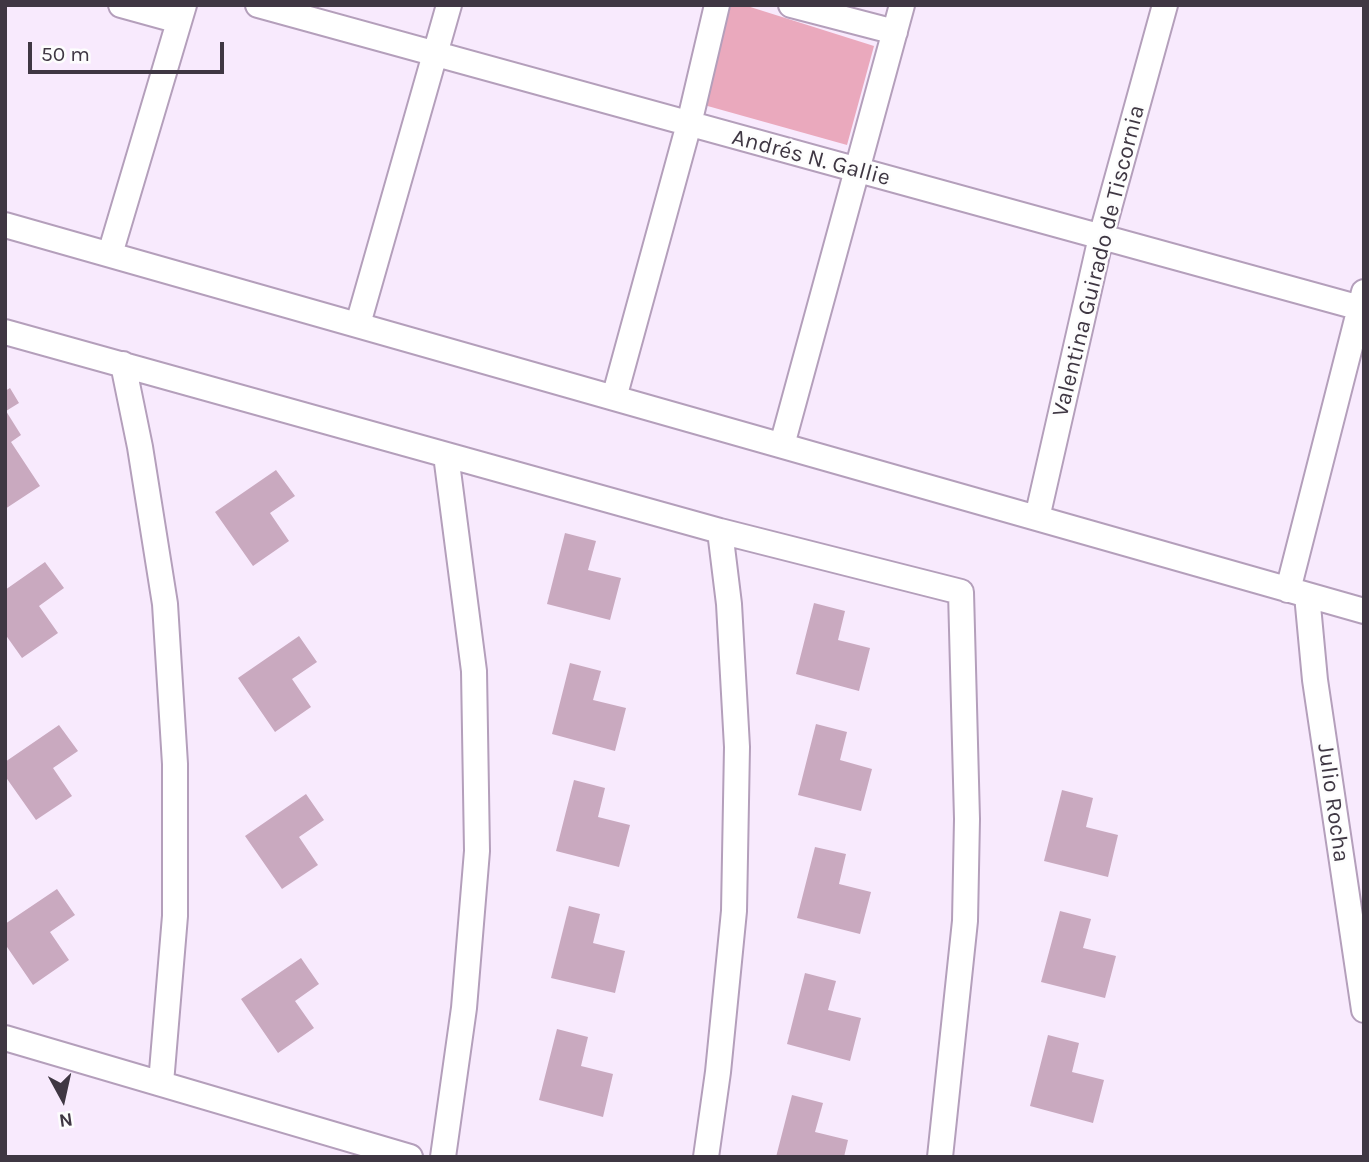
<!DOCTYPE html>
<meta charset="utf-8">
<style>
body{margin:0}
#map{position:relative;width:1369px;height:1162px;overflow:hidden;background:#f8eafd;font-family:Karla,sans-serif}
canvas{display:block}
.frame{position:absolute;inset:0;border:7px solid #3f3743;pointer-events:none}
.north{position:absolute;left:28px;top:1064px;width:70px;height:70px;-webkit-text-stroke:5px #fdfdfd;paint-order:stroke;rotate:172deg;font-size:19px;font-weight:700;line-height:28px;text-align:center;color:#3f3743}
.north::after{content:'';display:block;margin:auto;width:24px;height:32px;background:#3f3743;clip-path:polygon(50% 0,100% 100%,50% 72%,0 100%)}
.scale{position:absolute;left:28px;top:42px;width:196px;height:32px;box-sizing:border-box;border:4px solid #3f3743;border-top:0;padding-left:9px;font-size:21px;line-height:24px;white-space:nowrap;color:#3f3743;-webkit-text-stroke:5px #fdfdfd;paint-order:stroke}
</style>
<div id="map">
<canvas width="1369" height="1162"></canvas>
<div class="frame"></div>
<div class="north">N</div>
<div class="scale">50 m</div>
</div>
<script>
const ctx = document.querySelector('canvas').getContext('2d');
ctx.lineJoin = 'round';
function fill(path, color) { ctx.fillStyle = color; ctx.fill(path, 'evenodd'); }
const poly = rows => new Path2D(rows.map(r => 'M' + r).join(''));
function trace(path, color, width, dash) { ctx.strokeStyle = color; ctx.lineWidth = width; ctx.lineCap = dash ? 'butt' : 'round'; ctx.setLineDash(dash || []); ctx.stroke(path); }
function write(font, color, halo, rows, align = 'center') {
  ctx.font = font + ' Karla,sans-serif'; ctx.lineWidth = 5; ctx.setLineDash([]); ctx.textBaseline = 'middle'; ctx.strokeStyle = halo; ctx.fillStyle = color; for (const [text, x, y, turn = 0] of rows) {
    ctx.save(); ctx.translate(x, y); ctx.rotate((+turn || 0) * Math.PI / 180); ctx.textAlign = isNaN(turn) ? turn : align; if (halo) ctx.strokeText(text, 0, 0); ctx.fillText(text, 0, 0); ctx.restore();
  }
}
const green = poly([
 [731,5,744,5,874,46,847,145,704,105]
]);
const building = poly([
 [10,388,19,403,6,411,21,435,11,442,40,486,5,509,5,391],
 [276,470,295,496,270,513,289,541,253,566,215,512],
 [565,533,596,541,588,570,621,578,610,620,547,604],
 [45,562,64,588,39,606,58,633,22,658,5,634,5,590],
 [814,603,845,611,838,640,870,648,859,691,796,674],
 [299,636,317,662,292,679,311,707,275,732,238,678],
 [570,663,601,671,593,700,626,708,615,751,552,734],
 [816,724,847,732,840,760,872,769,861,811,798,795],
 [59,725,78,751,53,768,72,796,36,820,5,776,5,762],
 [574,780,605,788,598,817,630,825,619,867,556,851],
 [1062,790,1093,798,1086,827,1118,835,1108,877,1044,861],
 [306,794,324,820,299,837,318,865,282,889,245,836],
 [815,847,846,854,839,884,871,892,860,934,797,918],
 [57,889,75,915,50,932,69,960,33,985,5,944,5,924],
 [569,906,600,914,593,943,625,951,615,993,551,978],
 [1060,911,1091,919,1083,948,1116,956,1105,998,1041,982],
 [301,958,319,984,295,1001,314,1028,278,1053,241,999],
 [805,973,836,981,828,1010,861,1018,850,1061,787,1044],
 [557,1029,588,1037,581,1066,613,1074,603,1117,539,1100],
 [1048,1035,1079,1043,1072,1072,1104,1080,1093,1123,1030,1106],
 [792,1095,823,1103,815,1132,848,1140,844,1157,776,1157]
]);
const minor = poly([
 [121,5,179,21],
 [258,5,1364,309],
 [791,5,895,32],
 [5,225,1364,611],
 [110,254,184,5],
 [358,324,449,5],
 [5,332,720,531,961,592,967,819,965,921,940,1157],
 [123,364,140,447,165,604,175,764,175,916,161,1083],
 [614,398,689,124,717,5],
 [782,445,902,5],
 [1037,518,1101,237,1165,5],
 [1288,590,1364,292],
 [1307,595,1315,680,1364,1010],
 [5,1038,410,1157],
 [443,1157,464,1008,477,851,474,671,446,455],
 [706,1157,718,1072,734,911,737,747,729,604,720,531]
]);
const streetNames = [
 ["Andrés N. Gallie",811,158,15],
 ["Valentina Guirado de Tiscornia",1099,261,-76],
 ["Julio Rocha",1333,803,82]
];
fill(green, '#eaa9bd');
fill(building, '#c9a9bf');
trace(minor, '#b49fbb', 28);
trace(minor, '#fff', 24);
write('23px', '#3f3743', '#fdfdfd', streetNames);
</script>
